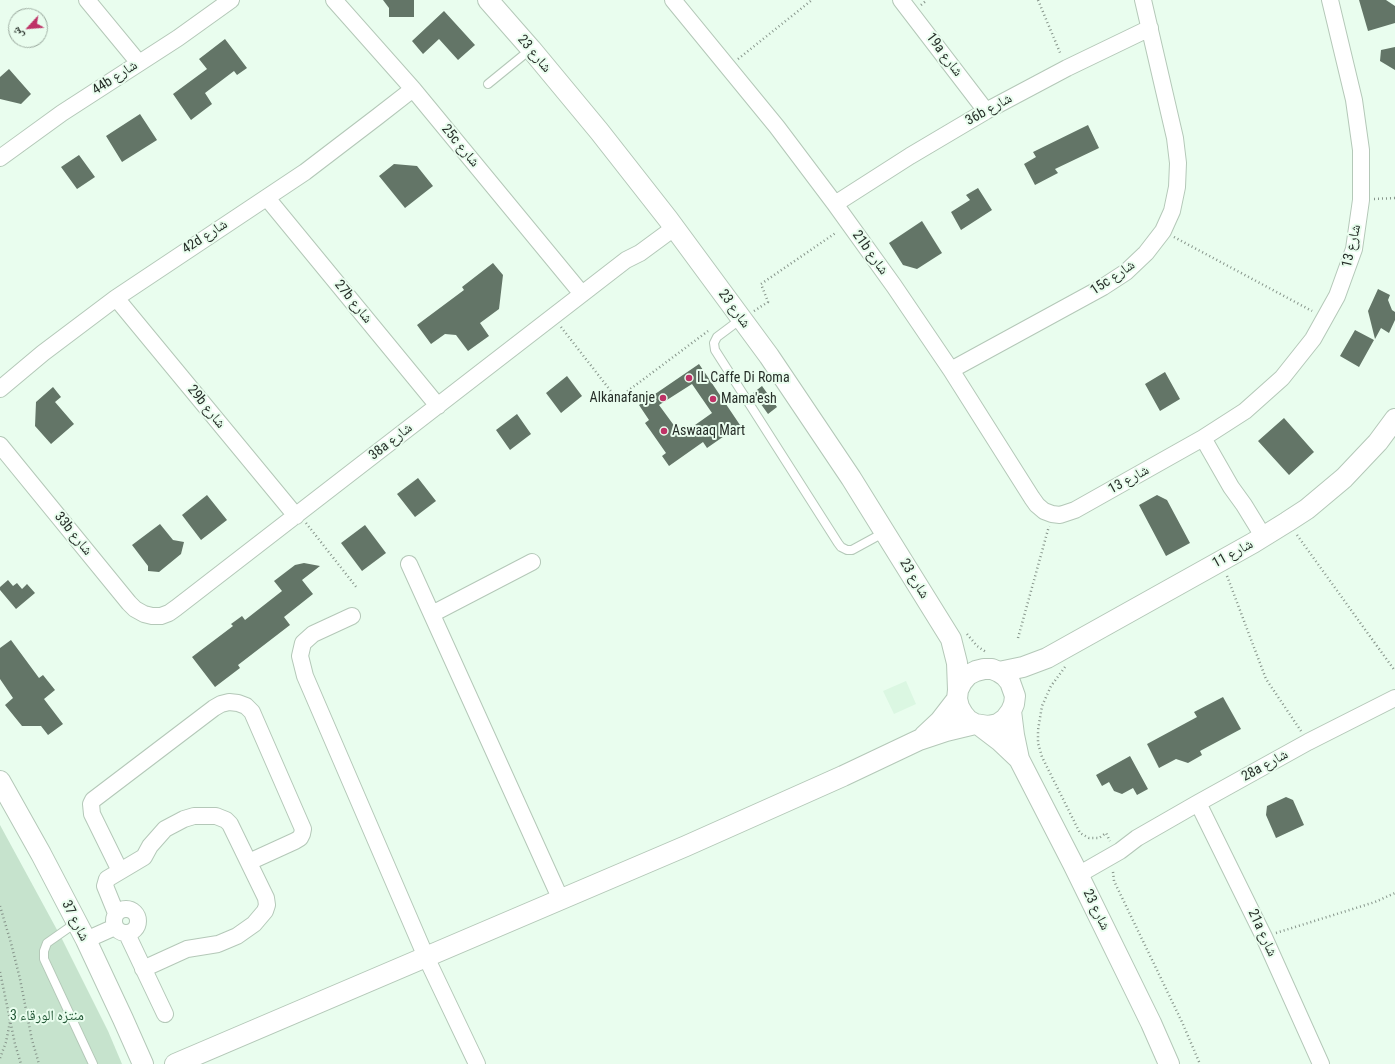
<!DOCTYPE html>
<meta charset="utf-8">
<style>
body{margin:0}
#map{position:relative;width:1395px;height:1064px;overflow:hidden;background:#e9fdee;font-family:"Roboto Condensed","Noto Naskh Arabic",sans-serif}
canvas{display:block}
.north{position:absolute;left:8px;top:8px;width:40px;height:40px;box-sizing:border-box;background:#e9fdee;border:1px solid #9baa9f;border-radius:50%;rotate:244deg;font-size:11px;font-weight:700;line-height:16px;text-align:center;color:#262e28}
.north::after{content:'';display:block;margin:auto;width:14px;height:18px;background:#be3266;clip-path:polygon(50% 0,100% 100%,50% 72%,0 100%)}
</style>
<div id="map">
<canvas width="1395" height="1064"></canvas>
<div class="north">ش</div>
</div>
<script>
const ctx = document.querySelector('canvas').getContext('2d');
ctx.lineJoin = 'round';
function fill(path, color) { ctx.fillStyle = color; ctx.fill(path, 'evenodd'); }
const poly = rows => new Path2D(rows.map(r => 'M' + r).join(''));
function trace(path, color, width, dash) { ctx.strokeStyle = color; ctx.lineWidth = width; ctx.lineCap = dash ? 'butt' : 'round'; ctx.setLineDash(dash || []); ctx.stroke(path); }
function write(font, color, halo, rows, align = 'center') {
  ctx.font = font + ' "Roboto Condensed","Noto Naskh Arabic",sans-serif'; ctx.lineWidth = 4; ctx.setLineDash([]); ctx.textBaseline = 'middle'; ctx.strokeStyle = halo; ctx.fillStyle = color; for (const [text, x, y, turn = 0] of rows) {
    ctx.save(); ctx.translate(x, y); ctx.rotate((+turn || 0) * Math.PI / 180); ctx.textAlign = isNaN(turn) ? turn : align; if (halo) ctx.strokeText(text, 0, 0); ctx.fillText(text, 0, 0); ctx.restore();
  }
}
const built = poly([
 [906,681,916,704,894,714,883,691]
]);
const green = poly([
 [0,825,62,939,108,1031,122,1064,0,1064]
]);
const building = poly([
 [383,0,414,0,414,17,389,17,389,8],
 [1359,0,1386,0,1395,6,1395,23,1368,31],
 [444,11,475,45,458,60,439,39,423,54,412,41],
 [225,39,247,68,237,75,234,71,205,93,212,104,191,120,173,94,207,69,199,59],
 [1395,47,1395,70,1380,61,1381,50],
 [9,69,31,94,21,104,0,99,0,77],
 [140,114,157,140,122,162,106,136],
 [1088,125,1099,148,1055,169,1058,173,1035,185,1024,164,1036,157,1033,152],
 [79,155,95,177,77,189,61,167],
 [394,164,417,166,433,186,405,208,379,176],
 [978,188,992,210,961,230,951,212,970,200,966,195],
 [922,221,942,253,917,269,903,265,889,243],
 [493,263,503,275,499,309,480,323,489,336,468,351,456,335,445,334,431,344,417,325,464,290,462,287],
 [1378,289,1390,295,1388,300,1392,310,1395,312,1395,320,1389,333,1381,328,1375,339,1368,311],
 [1355,330,1374,340,1359,367,1340,356],
 [699,364,740,425,707,448,703,442,669,466,662,456,666,453,645,423,649,420,639,405],
 [692,384,712,413,681,435,659,405],
 [1165,372,1180,399,1160,411,1145,384],
 [567,376,582,396,561,413,546,393],
 [762,386,777,407,768,414,753,393],
 [53,387,61,397,55,402,74,424,51,444,35,426,36,402],
 [517,414,531,434,510,450,496,430],
 [1284,418,1314,452,1289,475,1258,441],
 [418,478,436,501,415,517,397,494],
 [207,495,227,520,201,540,182,515],
 [1157,495,1167,500,1190,543,1166,556,1139,505],
 [160,524,173,540,184,542,181,554,159,572,148,571,148,566,132,545],
 [365,525,386,553,362,571,341,543],
 [304,563,320,566,302,580,313,594,284,617,290,625,238,665,240,668,215,687,192,657,233,626,231,624,242,616,245,620,282,591,274,581,295,565],
 [8,580,13,586,17,583,22,589,27,584,35,593,16,609,0,590,0,587],
 [11,640,39,678,43,675,55,690,44,699,63,724,48,735,41,726,22,726,5,705,13,698,0,679,0,648],
 [1223,697,1241,729,1200,751,1202,755,1188,763,1176,759,1159,768,1147,744,1197,717,1194,712],
 [1130,756,1148,789,1137,795,1133,788,1122,794,1114,791,1109,782,1102,786,1096,775],
 [1286,797,1293,800,1304,825,1276,838,1266,815,1267,806]
]);
const path = poly([
 [1038,0,1061,55],
 [921,5,927,0],
 [738,59,812,0],
 [1374,199,1395,198],
 [1174,237,1312,311],
 [754,311,768,302,761,284,837,232],
 [561,327,617,399,708,331],
 [306,523,357,588],
 [1297,535,1395,671],
 [1227,576,1266,679,1301,731],
 [967,634,977,646,986,652],
 [1018,638,1049,526],
 [1065,667,1051,686,1042,706,1038,730,1038,743,1042,757,1080,833,1089,838,1099,838,1106,833,1110,841],
 [1113,872,1114,881,1182,1022,1200,1064],
 [0,906,11,943,20,979,32,1040,39,1064],
 [1276,933,1375,902,1395,893],
 [0,972,15,1044,21,1064],
 [0,1058,6,1042,10,1022]
]);
const service = poly([
 [488,84,531,49],
 [741,319,717,337,714,343,715,350,838,543,841,547,847,550,852,550,885,532],
 [77,922,47,943,44,951,44,959,93,1064]
]);
const minor = poly([
 [87,0,139,63],
 [334,0,413,89,582,294],
 [673,0,777,127,835,204,894,286,951,370,1032,498,1037,505,1044,511,1052,514,1060,515,1075,510,1203,438,1245,411,1282,378,1313,339,1337,296,1354,249,1361,200,1361,150,1354,100,1330,0],
 [901,0,986,111],
 [0,158,62,113,178,38,231,0],
 [267,198,438,406],
 [835,204,910,156,986,111,1067,68,1150,28],
 [116,298,296,516],
 [951,370,1103,287,1126,272,1146,253,1163,231,1172,211,1177,187,1178,163,1175,138,1143,0],
 [0,389,43,353,116,298,305,172,377,117,413,89],
 [1203,438,1231,487,1244,505,1263,536],
 [0,445,129,603,135,609,144,614,152,616,161,616,169,613,176,608,626,260,640,253,674,228],
 [409,564,561,900],
 [432,614,532,562],
 [352,616,313,634,303,643,300,656,305,676,426,957,477,1064],
 [1198,803,1264,937,1321,1064],
 [120,871,92,814,91,804,93,800,214,708,221,704,229,702,238,703,246,706,252,712,303,829,302,834,300,838,295,841,249,862],
 [1078,875,1120,851,1137,838,1198,803,1308,742,1395,698],
 '114 921a12 12 0 1 1 24 0a12 12 0 1 1-24 0Z',
 [116,913,105,886,107,879,144,857,150,846,165,829,184,819,194,816,216,816,226,820,230,824,266,898,267,905,265,911,254,924,237,936,218,944,187,949,143,969],
 [127,934,165,1014],
 [86,940,115,927]
]);
const tertiary = poly([
 [488,0,531,49,599,131,668,219,769,356,851,478,951,639,957,663,958,690],
 [999,672,1023,667,1047,658,1253,543,1287,522,1307,509,1344,478,1378,442,1395,419],
 [1011,711,1005,719,998,724,988,726,975,724,968,720,963,714,959,707,957,699,958,690,962,682,968,675,976,671,984,669,992,669,999,672,1005,676,1010,682,1015,696,1014,704,1011,711,1014,735,1019,759],
 [979,725,1000,741,1019,759,1073,864,1151,1023,1169,1064],
 [924,736,940,721,957,699],
 [0,781,41,854,86,940,123,1019,143,1064],
 [175,1064,686,846,843,776,919,740,946,731,975,724]
]);
const markers = [
 [689,378,4,"#be3266"],
 [663,398,4,"#be3266"],
 [713,399,4,"#be3266"],
 [664,431,4,"#be3266"]
];
const streetNames = [
 ["شارع 23",534,54,50],
 ["19a شارع",944,55,53],
 ["44b شارع",115,78,-33],
 ["36b شارع",989,110,-29],
 ["25c شارع",460,146,50],
 ["42d شارع",205,237,-33],
 ["شارع 13",1352,246,-77],
 ["21b شارع",870,253,54],
 ["15c شارع",1113,278,-34],
 ["27b شارع",353,302,51],
 ["شارع 23",734,309,54],
 ["29b شارع",206,407,51],
 ["38a شارع",391,442,-38],
 ["شارع 13",1129,480,-29],
 ["33b شارع",73,534,51],
 ["شارع 11",1233,554,-29],
 ["شارع 23",914,579,59],
 ["28a شارع",1265,766,-29],
 ["شارع 23",1096,910,64],
 ["شارع 37",75,921,63],
 ["21a شارع",1262,933,65]
];
const poiNames = [
 ["IL Caffe Di Roma",697,378],
 ["Alkanafanje",655,398,"right"],
 ["Mama'esh",721,399],
 ["Aswaaq Mart",672,431]
];
const parkNames = [
 ["منتزه الورقاء 3",47,1016]
];
fill(built, '#dbf7e2');
fill(green, '#c6e3cd');
fill(building, '#637567');
trace(service, '#b4c8b8', 10);
trace(minor, '#b4c8b8', 18);
trace(tertiary, '#b4c8b8', 22);
trace(path, '#86948a', 2.5, [1, 3]);
trace(service, '#fff', 8);
trace(minor, '#fff', 16);
trace(tertiary, '#fff', 20);
for (const [x, y, r, color] of markers) { const dot = new Path2D(); dot.arc(x, y, r, 0, 2 * Math.PI); ctx.fillStyle = color; ctx.fill(dot); trace(dot, '#e9fdee', 1.5); }
write('14px', '#262e28', '#e9fdee', streetNames);
write('14px', '#262e28', '#e9fdee', poiNames, 'left');
write('14px', '#235836', '#e9fdee', parkNames);
</script>
